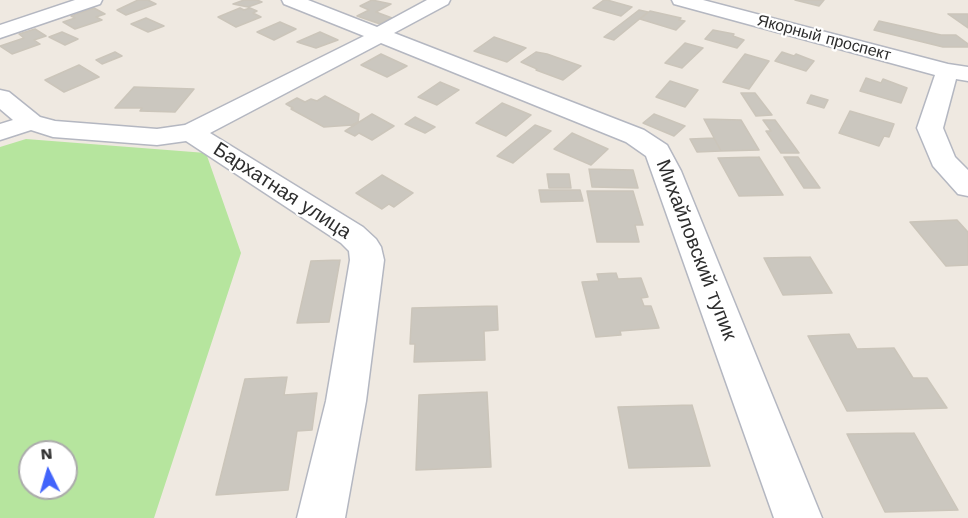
<!DOCTYPE html>
<meta charset="utf-8">
<style>
body{margin:0}
#map{position:relative;width:968px;height:518px;overflow:hidden;background:#efe9e1;font-family:"Work Sans",sans-serif}
canvas{display:block}
.north{position:absolute;left:18px;top:440px;width:60px;height:60px;box-sizing:border-box;background:#fff;border:2px solid #ababab;border-radius:50%;rotate:355deg;font-size:16px;font-weight:700;line-height:24px;text-align:center;color:#2e2e2e}
.north::after{content:'';display:block;margin:auto;width:21px;height:27px;background:#4264fb;clip-path:polygon(50% 0,100% 100%,50% 72%,0 100%)}
</style>
<div id="map">
<canvas width="968" height="518"></canvas>
<div class="north">N</div>
</div>
<script>
const ctx = document.querySelector('canvas').getContext('2d');
ctx.lineJoin = 'round';
function fill(path, color) { ctx.fillStyle = color; ctx.fill(path, 'evenodd'); }
const poly = rows => new Path2D(rows.map(r => 'M' + r).join(''));
function trace(path, color, width, dash) { ctx.strokeStyle = color; ctx.lineWidth = width; ctx.lineCap = dash ? 'butt' : 'round'; ctx.setLineDash(dash || []); ctx.stroke(path); }
function write(font, color, halo, rows, align = 'center') {
  ctx.font = font + ' "Work Sans",sans-serif'; ctx.lineWidth = 4.5; ctx.setLineDash([]); ctx.textBaseline = 'middle'; ctx.strokeStyle = halo; ctx.fillStyle = color; for (const [text, x, y, turn = 0] of rows) {
    ctx.save(); ctx.translate(x, y); ctx.rotate((+turn || 0) * Math.PI / 180); ctx.textAlign = isNaN(turn) ? turn : align; if (halo) ctx.strokeText(text, 0, 0); ctx.fillText(text, 0, 0); ctx.restore();
  }
}
const green = poly([
 [26,139,206,153,241,253,154,518,0,518,0,147],
 [30,452,66,452,66,488,30,488]
]);
const building = poly([
 [138,0,148,0,156,4,126,15,117,10,138,0],
 [244,0,257,0,262,2,248,7,233,4,244,0],
 [372,0,391,4,376,12,392,18,380,24,357,16,369,10,360,6,372,0],
 [604,0,607,0,632,7,621,16,593,8,604,0],
 [795,0,824,0,819,6,795,0],
 [94,8,105,14,96,17,102,20,75,29,63,22,75,18,71,16,94,8],
 [240,8,244,10,250,8,257,11,253,13,261,17,236,27,218,17,240,8],
 [639,10,648,12,614,40,604,37,639,10],
 [650,11,681,18,679,20,685,21,676,30,640,19,650,11],
 [948,14,968,14,968,28,948,14],
 [146,18,164,26,148,32,131,24,146,18],
 [879,21,941,35,956,35,968,44,968,47,943,47,874,30,879,21],
 [280,22,296,29,274,40,257,32,280,22],
 [35,29,46,36,34,40,40,44,12,54,0,46,24,38,19,34,35,29],
 [713,30,734,34,733,36,744,40,737,48,705,39,713,30],
 [62,32,78,39,65,45,49,37,62,32],
 [320,32,338,40,316,48,297,42,320,32],
 [494,37,526,48,507,62,474,51,494,37],
 [685,43,703,48,682,68,665,63,685,43],
 [115,52,122,56,102,64,96,60,115,52],
 [536,52,547,54,581,66,563,80,536,70,537,69,521,62,536,52],
 [782,52,794,56,796,54,814,61,806,71,775,61,782,52],
 [381,54,407,66,387,77,361,65,381,54],
 [745,54,769,61,749,89,723,82,745,54],
 [79,65,99,77,64,92,45,80,79,65],
 [866,78,881,83,883,79,907,88,901,103,860,91,866,78],
 [670,81,698,90,685,107,656,97,670,81],
 [440,82,459,90,437,105,418,97,440,82],
 [134,87,194,89,175,112,140,111,142,108,115,108,134,87],
 [741,93,755,93,772,115,756,116,741,93],
 [811,95,828,100,824,108,807,103,811,95],
 [325,96,359,114,358,122,352,125,324,127,291,109,293,108,286,104,297,98,305,102,311,99,317,101,325,96],
 [502,103,531,115,506,136,476,123,502,103],
 [850,111,894,124,889,137,884,136,879,146,839,133,850,111],
 [372,114,394,126,372,140,359,133,355,136,345,131,372,114],
 [654,114,685,126,674,136,643,123,654,114],
 [415,117,435,127,425,133,405,124,415,117],
 [704,119,741,120,759,150,721,151,704,119],
 [763,120,775,120,799,153,781,153,766,131,771,131,763,120],
 [535,125,551,131,513,163,497,156,535,125],
 [572,133,608,149,591,165,554,149,572,133],
 [714,138,721,151,697,152,690,139,714,138],
 [759,157,783,195,739,196,718,158,759,157],
 [784,157,798,157,820,188,804,188,784,157],
 [589,169,633,170,638,188,592,187,589,169],
 [547,174,569,174,571,188,549,188,547,174],
 [382,175,413,193,394,207,389,204,382,209,356,193,382,175],
 [539,190,580,190,583,201,541,202,539,190],
 [587,191,633,191,643,225,635,225,639,242,597,242,587,191],
 [957,220,968,232,968,265,946,266,910,222,957,220],
 [810,257,832,293,783,295,764,258,810,257],
 [340,260,329,322,297,323,311,261,340,260],
 [616,273,618,279,641,278,648,297,641,298,644,306,651,306,659,328,620,331,621,335,596,337,582,282,599,281,597,274,616,273],
 [497,306,498,330,484,331,485,360,414,362,415,344,410,344,412,308,497,306],
 [849,334,857,349,894,348,913,378,927,378,947,408,847,411,808,336,849,334],
 [287,377,284,395,317,393,312,430,297,431,288,490,216,495,245,379,287,377],
 [487,392,491,467,416,470,419,395,487,392],
 [692,405,710,466,629,468,618,407,692,405],
 [914,433,958,510,885,512,847,434,914,433]
]);
const minor = poly([
 [75,0,102,0,100,4,0,38,0,25,75,0],
 [282,0,308,0,377,27,427,0,450,0,448,4,394,33,644,130,667,145,681,171,822,518,774,518,646,156,626,142,381,43,210,133,363,227,376,239,381,247,384,260,366,401,345,518,297,518,326,401,350,260,349,251,341,243,186,141,157,145,53,137,31,130,0,140,0,124,13,120,0,109,0,90,9,92,40,117,55,121,157,129,185,125,364,36,284,4,282,0],
 [672,0,703,0,948,64,968,67,968,81,956,79,943,128,955,157,968,170,968,196,958,194,933,166,917,128,935,75,674,4,672,0]
]);
const farStreetnames = [
 ["Якорный проспект",824,38,15]
];
const streetNames = [
 ["Бархатная улица",282,191,33],
 ["Михайловский тупик",696,250,69]
];
fill(green, '#b6e59e');
fill(building, '#cbc7bf');
trace(building, '#cbc5ba', 1.5);
trace(minor, '#b4b7c1', 3);
fill(minor, '#fff');
write('16px', '#2e2e2e', '#fff', farStreetnames);
write('20px', '#2e2e2e', '#fff', streetNames);
</script>
